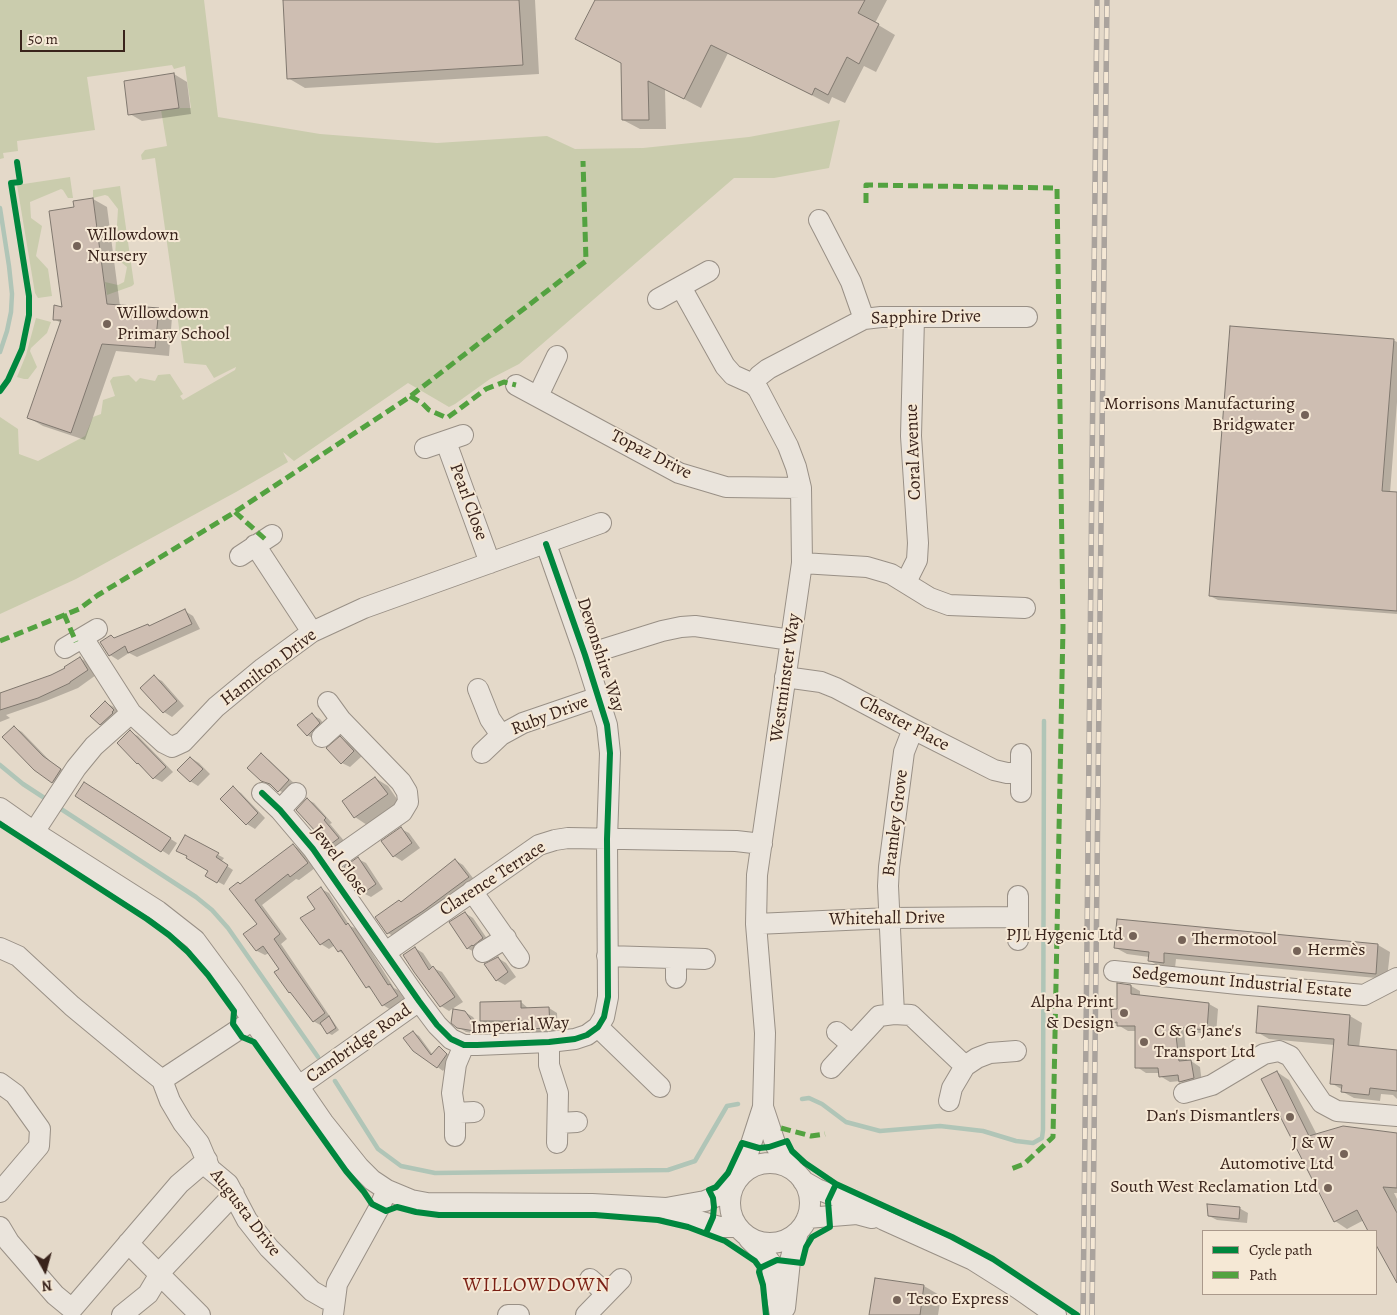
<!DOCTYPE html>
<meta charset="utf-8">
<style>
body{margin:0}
#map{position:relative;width:1397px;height:1315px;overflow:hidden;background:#e4d9c9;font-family:Alegreya,serif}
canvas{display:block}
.legend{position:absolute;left:1202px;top:1230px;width:175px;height:65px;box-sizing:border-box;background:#f5e8d5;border:1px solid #aa998b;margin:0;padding:6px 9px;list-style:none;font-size:15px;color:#39231b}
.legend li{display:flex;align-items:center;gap:10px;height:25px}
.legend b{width:25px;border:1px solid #aa998b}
.north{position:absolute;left:20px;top:1245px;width:50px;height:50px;-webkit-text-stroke:4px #f5e8d5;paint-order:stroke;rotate:173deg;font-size:14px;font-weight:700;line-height:20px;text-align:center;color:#39231b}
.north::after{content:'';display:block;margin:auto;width:18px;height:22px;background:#39231b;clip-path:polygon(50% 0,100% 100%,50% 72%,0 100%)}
.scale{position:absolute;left:20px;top:30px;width:105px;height:22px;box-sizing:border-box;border:2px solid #39231b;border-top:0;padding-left:6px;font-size:15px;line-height:18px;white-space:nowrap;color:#39231b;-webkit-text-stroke:4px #f5e8d5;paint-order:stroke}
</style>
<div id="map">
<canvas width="1397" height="1315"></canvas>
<ul class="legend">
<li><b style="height:6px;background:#00873e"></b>Cycle path</li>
<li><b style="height:6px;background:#53a240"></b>Path</li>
</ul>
<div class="north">N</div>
<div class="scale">50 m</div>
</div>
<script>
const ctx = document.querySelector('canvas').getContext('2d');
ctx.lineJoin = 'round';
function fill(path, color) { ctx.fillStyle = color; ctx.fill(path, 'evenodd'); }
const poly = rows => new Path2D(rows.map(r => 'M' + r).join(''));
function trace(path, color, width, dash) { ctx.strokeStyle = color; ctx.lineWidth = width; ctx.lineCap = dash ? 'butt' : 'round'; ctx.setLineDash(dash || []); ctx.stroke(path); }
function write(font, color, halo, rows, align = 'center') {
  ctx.font = font + ' Alegreya,serif'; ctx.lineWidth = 4; ctx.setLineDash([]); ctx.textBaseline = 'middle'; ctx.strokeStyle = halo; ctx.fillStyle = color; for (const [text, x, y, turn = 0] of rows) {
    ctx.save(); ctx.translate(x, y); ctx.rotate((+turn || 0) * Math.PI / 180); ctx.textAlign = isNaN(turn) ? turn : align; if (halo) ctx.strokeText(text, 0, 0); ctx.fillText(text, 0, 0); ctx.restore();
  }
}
const green = poly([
 [0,0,204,0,218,117,320,134,437,143,547,136,575,149,643,148,749,137,840,120,829,168,774,178,734,178,519,364,490,379,455,404,449,407,408,383,294,461,283,452,288,462,236,492,76,579,0,614,0,417,18,429,19,454,38,461,85,436,93,417,101,414,103,400,115,396,110,381,113,377,129,375,136,382,140,378,155,381,158,375,170,374,183,394,180,396,183,400,235,370,236,367,214,378,206,365,184,363,155,158,142,160,141,155,145,150,167,146,161,110,179,108,191,108,185,66,174,69,172,65,87,77,95,130,17,141,18,151,3,153,4,158,0,159],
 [70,177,73,198,68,198,63,190,61,189,30,202,31,218,42,226,36,256,48,269,52,296,38,298,35,293,17,185],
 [120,186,134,284,132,286,107,295,105,282,118,285,124,282,127,267,116,258,115,256,118,209,108,196,105,195,93,198,93,190],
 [36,318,51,322,47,333,31,348,30,351,37,367,28,379,24,379,17,377,26,355]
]);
const shadow = poly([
 [284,0,535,0,539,74,305,88,288,78],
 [596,0,887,0,875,23,895,35,876,72,864,66,845,103,832,97,829,104,728,53,701,108,665,89,666,129,640,129,623,120,622,63],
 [174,74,187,82,191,114,142,121,130,114],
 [93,199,107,207,120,306,158,309,172,317,169,356,116,351,85,440,43,426,29,418,61,323,54,319,64,308,76,208],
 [1393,340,1397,342,1397,402,1390,493,1397,493,1397,614,1218,600,1210,596],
 [185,611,193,616,200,629,137,657,129,653,118,660,110,655,111,636,116,639,148,625,151,627],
 [80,658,88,663,96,675,78,688,46,701,6,715,10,718,0,722,0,694,51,676,67,668],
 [154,677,162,681,184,706,172,717,164,712],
 [106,703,114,707,121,715,108,729,100,724],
 [312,715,320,719,327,728,316,740,307,735],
 [14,727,22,732,51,762,69,774,61,786,53,782],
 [130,732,138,736,173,772,162,782,154,778,137,763],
 [341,738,349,743,362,756,350,767,342,763],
 [261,755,269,760,296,785,287,795,262,780],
 [191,758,199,763,210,774,198,786,190,781],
 [375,778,388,786,399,802,367,825,355,817],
 [91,788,177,843,169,855,76,795],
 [233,788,241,793,265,818,255,829,247,824,222,799],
 [307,799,314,803,332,823,330,824,345,842,335,847,328,843],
 [401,829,409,833,420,848,402,861,394,856],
 [185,837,224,858,221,862,233,870,224,885,207,876,210,871],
 [293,845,301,850,315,868,299,880,296,879,262,905,287,939,281,944,339,1030,332,1035,328,1033,323,1025,322,1026,313,1021,294,995,289,992,280,970,269,953,265,955,257,951,245,934,259,924,241,885],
 [358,859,366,863,383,889,371,897,363,893],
 [455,860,463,865,476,882,396,938,388,933,377,917,402,903],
 [321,889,329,893,350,926,357,929,394,988,398,990,406,1001,391,1010,383,1005,373,990,367,987,346,956,339,951,335,945,329,949,321,944,317,909],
 [465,913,473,918,490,943,476,953,467,948],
 [1118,920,1378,945,1390,952,1387,979,1176,959,1175,968,1160,967,1149,960,1149,957,1127,954,1116,948],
 [415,948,423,953,433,968,442,972,463,1002,449,1011,441,1006],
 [498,958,506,963,516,977,505,985,496,980],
 [1131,986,1140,991,1140,996,1209,1004,1218,1009,1216,1034,1184,1032,1187,1062,1191,1061,1200,1067,1202,1083,1190,1086,1180,1081,1170,1082,1160,1076,1160,1073,1146,1073,1137,1067,1137,1031,1128,1031,1113,1022],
 [521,1002,529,1009,549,1008,557,1013,558,1032,535,1033,527,1028,527,1025,489,1025,481,1020],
 [1259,1007,1350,1016,1362,1023,1359,1048,1397,1051,1397,1099,1393,1095,1381,1094,1380,1101,1354,1098,1343,1092,1343,1090,1331,1083,1334,1045,1269,1039,1257,1032],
 [465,1012,473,1017,486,1035,466,1032,458,1027],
 [413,1032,419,1036,433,1055,439,1048,453,1058,443,1071,414,1050],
 [1277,1072,1289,1080,1317,1135,1397,1133,1397,1193,1394,1193,1397,1199,1397,1283,1376,1243,1376,1231,1370,1231,1364,1220,1347,1229,1335,1221],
 [1239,1208,1248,1213,1247,1223,1217,1220,1209,1216],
 [876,1279,924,1286,941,1296,938,1315,870,1315]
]);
const stream = poly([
 [0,208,9,266,12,294,11,312,7,331,0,352],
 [0,765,23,784,49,801],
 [58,807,196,897,212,910,228,928,318,1057],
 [335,1081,378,1149,401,1166,435,1173,668,1170,695,1161,727,1106,738,1104],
 [802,1099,809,1098,822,1104,846,1122,880,1131,940,1126,983,1131,1016,1141,1033,1143,1042,1138,1043,1130,1044,721]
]);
const building = poly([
 [283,0,519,0,523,65,287,79,283,0],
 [595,0,865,0,858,13,879,24,859,64,847,57,828,95,815,88,812,95,711,45,684,99,648,81,649,120,622,120,621,63,575,39,595,0],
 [174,73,179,108,128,115,124,81,174,73],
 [93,198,107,304,159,308,155,348,102,344,71,433,27,418,61,320,53,320,54,305,62,307,49,211,74,207,73,201,93,198],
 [1230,326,1394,339,1382,491,1397,492,1397,611,1209,596,1230,326],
 [185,609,192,624,128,653,125,646,109,656,100,642,111,635,114,638,148,624,149,626,185,609],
 [80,657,88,670,70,682,70,683,38,698,0,710,0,693,51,675,65,668,64,667,80,657],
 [154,675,177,701,163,713,140,688,154,675],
 [105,701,114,710,112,712,113,713,100,725,90,716,105,701],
 [312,713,320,723,307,736,297,725,312,713],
 [14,726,43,756,61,769,52,783,34,770,2,737,14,726],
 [130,730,166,767,153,779,138,763,137,764,117,743,130,730],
 [340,736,354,751,341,764,326,748,340,736],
 [261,753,289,780,278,792,270,784,261,781,247,768,261,753],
 [190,757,203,769,190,782,177,770,190,757],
 [375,777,388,794,354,818,342,801,375,777],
 [84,782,171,838,161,852,75,796,84,782],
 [233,786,258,813,246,825,220,799,233,786],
 [307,798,326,818,324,820,339,838,331,844,327,844,296,810,307,798],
 [401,827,412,843,393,857,381,841,401,827],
 [185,835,219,853,216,857,228,865,217,883,205,876,208,871,186,858,187,856,176,851,185,835],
 [293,844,308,863,290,877,288,874,255,900,280,934,274,939,325,1013,313,1022,290,992,289,993,274,972,279,969,263,946,256,951,243,934,257,924,229,889,238,882,240,884,293,844],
 [358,857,376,884,362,894,344,867,358,857],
 [455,859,469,877,423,911,387,934,375,917,399,900,401,902,455,859],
 [321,887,346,925,348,923,388,985,390,984,398,996,382,1006,369,986,366,988,341,950,338,952,329,939,320,945,300,918,315,909,307,897,321,887],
 [465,912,483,938,473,946,472,945,467,949,449,922,465,912],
 [1117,919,1378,944,1376,974,1164,953,1164,963,1148,961,1149,952,1114,948,1117,919],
 [415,947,429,970,433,966,455,997,440,1007,414,972,403,955,415,947],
 [498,957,508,972,496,981,484,964,498,957],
 [1117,983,1131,985,1131,994,1209,1003,1207,1030,1175,1027,1179,1061,1191,1060,1194,1078,1179,1082,1178,1075,1159,1077,1158,1068,1135,1068,1135,1026,1117,1026,1117,1022,1112,1023,1111,1009,1117,1009,1117,983],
 [521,1001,521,1008,549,1007,550,1028,526,1029,525,1021,480,1021,480,1002,521,1001],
 [1258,1006,1350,1015,1348,1045,1397,1050,1397,1091,1370,1088,1369,1095,1341,1092,1342,1085,1330,1084,1334,1039,1256,1033,1258,1006],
 [453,1009,465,1011,480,1032,457,1028,451,1023,453,1009],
 [329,1016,336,1028,327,1034,320,1023,329,1016],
 [413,1031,431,1055,439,1046,447,1054,437,1068,413,1051,403,1038,413,1031],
 [1277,1071,1309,1136,1343,1126,1397,1133,1397,1188,1383,1187,1397,1213,1397,1283,1376,1245,1376,1231,1368,1231,1357,1210,1334,1222,1261,1079,1277,1071],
 [1207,1204,1240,1207,1239,1219,1208,1216,1207,1204],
 [875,1278,924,1285,920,1315,869,1315,875,1278]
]);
const minor = poly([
 [819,220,851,282,864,319],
 [681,287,725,366,733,375,753,384,758,389,788,446,796,467,801,488,802,563,757,875,756,924,765,1033,763,1107,741,1175],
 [658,299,709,271],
 [753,384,759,376,768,369,864,319,881,317,1027,317],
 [516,385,679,473,726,487,801,488],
 [538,396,557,356],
 [446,442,490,563],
 [425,448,463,435],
 [255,545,312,632],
 [240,556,272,535],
 [802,563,867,567,891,574,930,598,949,605,1025,608],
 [906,582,917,560,918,543,911,436,914,318],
 [83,638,131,713],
 [65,648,97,629],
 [585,655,662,631,681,627,695,626,791,640],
 [785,677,821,682,836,688,913,729,994,770,1007,773,1021,773],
 [478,689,490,719,501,735],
 [322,737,341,720],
 [482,753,501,735,523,723,599,697],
 [1021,754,1021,792],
 [262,793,280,810,313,849,419,1001,437,1025,451,1039,464,1045,477,1045,549,1042,575,1039,587,1035,598,1027,604,1017,608,997,607,839,610,753,607,725,585,655,546,544],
 [0,808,34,832,158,911,195,940,232,990,323,1122,359,1167,372,1180,387,1190,411,1200,427,1203,592,1204,666,1208,705,1201,722,1194,736,1181],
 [280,810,296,793],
 [34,832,76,768,94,746,131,713,164,743,172,747,183,742,216,707,263,668,312,632,364,608,601,523],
 [325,866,402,812,408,802,407,792,401,782,341,720,328,702],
 [472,891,519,958],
 [756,924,890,918,1018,917],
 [1018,940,1018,896],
 [0,948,18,956,72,1006,142,1064,162,1080,170,1101,183,1123,199,1143,210,1169,228,1184,247,1220,269,1248,312,1291,326,1299,334,1301],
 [386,952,539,845,555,840,568,838,736,841,762,844],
 [483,952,506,938],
 [607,956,705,959],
 [676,959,676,978],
 [1114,971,1238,984,1364,995,1397,978],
 [894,1014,888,886,889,867,904,752,913,729],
 [598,1027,660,1087],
 [837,1032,852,1045],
 [549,1042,549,1065,558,1093,557,1143],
 [464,1045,456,1064,452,1093,455,1113,474,1112],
 [831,1068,879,1016,894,1014,911,1015,965,1066],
 [162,1080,253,1020],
 [0,1083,15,1094,40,1129,39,1146,0,1192],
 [299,1086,419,1001],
 [1184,1093,1212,1085,1264,1054,1279,1051,1290,1056,1322,1103,1337,1111,1397,1116],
 [949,1101,952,1088,965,1066,977,1058,990,1053,1016,1051],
 [763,1107,776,1146,792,1169],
 [559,1123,577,1122],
 [455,1136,455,1113],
 '730 1203a40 40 0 1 1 80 0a40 40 0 1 1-80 0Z',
 [803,1181,817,1189,863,1207,884,1220,973,1260,1019,1289,1056,1315],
 [666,1208,678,1215,720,1227,737,1227],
 [807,1218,857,1214,872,1218],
 [0,1227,9,1242,55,1295,72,1309,179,1184,207,1160],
 [749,1239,765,1255,771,1263,780,1315],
 [128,1243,200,1315],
 [590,1279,606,1293],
 [785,1308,790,1261,798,1232],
 [122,1315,148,1294,163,1269,234,1194],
 [333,1315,337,1284,379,1208,387,1190],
 [508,1315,519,1315],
 [586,1315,621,1279]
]);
const rail = poly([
 [1083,1315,1097,0],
 [1092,1315,1107,0]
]);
const quiet = poly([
 [866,203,866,185,1057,188,1063,627,1053,1137,1024,1164,1008,1170],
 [410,396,422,403,429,410,447,418,486,389,504,382,516,385],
 [235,512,265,539],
 [64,614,76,642],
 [0,641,79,609,98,595,235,512,408,398,586,261,583,161],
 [781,1128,811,1136,825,1134]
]);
const cycleway = poly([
 [0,391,8,380,22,349,29,315,29,296,11,183,20,182,17,162],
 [262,793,280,810,313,849,419,1001,437,1025,451,1039,464,1045,477,1045,549,1042,575,1039,587,1035,598,1027,604,1017,608,997,607,839,610,753,607,725,585,655,546,544],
 [0,824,147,919,169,935,188,952,208,975,234,1011,233,1024,242,1037,254,1042,346,1171,364,1192,372,1204,386,1211,397,1207,416,1212,439,1215,595,1215,658,1220,688,1227,725,1241,755,1261,760,1268,759,1272,763,1285,766,1315],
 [706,1233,713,1217,714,1207,713,1198,709,1190,716,1187,728,1173,742,1143,759,1148,769,1147,787,1141,792,1151,805,1163,836,1184,952,1237,993,1259,1077,1315],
 [760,1268,777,1260,802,1263,806,1247,812,1237,830,1227,828,1201,836,1184]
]);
const markers = [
 [77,246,5,"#756358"],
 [107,324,5,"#756358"],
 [1305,415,5,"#756358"],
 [1133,936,5,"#756358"],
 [1182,940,5,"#756358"],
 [1297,951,5,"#756358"],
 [1124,1013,5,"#756358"],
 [1144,1042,5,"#756358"],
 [1290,1117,5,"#756358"],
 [1344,1154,5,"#756358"],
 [1328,1188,5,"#756358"],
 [897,1300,5,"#756358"]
];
const poiNames = [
 ["Willowdown",87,236],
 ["Nursery",87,257],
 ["Willowdown",117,314],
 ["Primary School",117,335],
 ["Morrisons Manufacturing",1295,405,"right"],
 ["Bridgwater",1295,426,"right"],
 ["PJL Hygenic Ltd",1123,936,"right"],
 ["Thermotool",1192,940],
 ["Hermès",1307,951],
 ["Alpha Print",1114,1003,"right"],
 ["& Design",1114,1024,"right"],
 ["C & G Jane's",1154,1032],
 ["Transport Ltd",1154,1053],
 ["Dan's Dismantlers",1280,1117,"right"],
 ["J & W",1334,1144,"right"],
 ["Automotive Ltd",1334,1165,"right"],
 ["South West Reclamation Ltd",1318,1188,"right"],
 ["Tesco Express",907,1300]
];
const streetNames = [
 ["Sapphire Drive",926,318,-1],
 ["Coral Avenue",914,452,-92],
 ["Topaz Drive",651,455,27],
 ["Pearl Close",468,502,70],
 ["Devonshire Way",600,655,72],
 ["Hamilton Drive",269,668,-37],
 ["Westminster Way",786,678,-82],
 ["Ruby Drive",550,716,-21],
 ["Chester Place",904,724,28],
 ["Bramley Grove",896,823,-83],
 ["Jewel Close",339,861,53],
 ["Clarence Terrace",493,879,-33],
 ["Whitehall Drive",887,919,-1],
 ["Sedgemount Industrial Estate",1242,983,5],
 ["Imperial Way",520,1026,-3],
 ["Cambridge Road",359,1044,-35],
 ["Augusta Drive",245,1213,53]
];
const quarterNames = [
 ["WILLOWDOWN",537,1286]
];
fill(green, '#caccad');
fill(shadow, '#0003');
trace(stream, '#b0c5b7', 4.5);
fill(building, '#cebeb2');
trace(building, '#80786f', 1);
trace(minor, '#999086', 22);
trace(minor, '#eae4dc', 20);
trace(rail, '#aaa39d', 5.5);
trace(rail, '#f5e8d5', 4, [11]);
trace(quiet, '#53a240', 5, [10, 5]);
trace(cycleway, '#00873e', 6);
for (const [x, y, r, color] of markers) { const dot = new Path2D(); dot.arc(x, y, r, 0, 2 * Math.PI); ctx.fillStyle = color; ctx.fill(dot); trace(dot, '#f5e8d5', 2); }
write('18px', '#39231b', '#f5e8d5', poiNames, 'left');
write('18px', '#39231b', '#f5e8d5', streetNames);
ctx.letterSpacing = '1px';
write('20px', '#7a1f14', '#f5e8d5', quarterNames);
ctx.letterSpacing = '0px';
</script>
